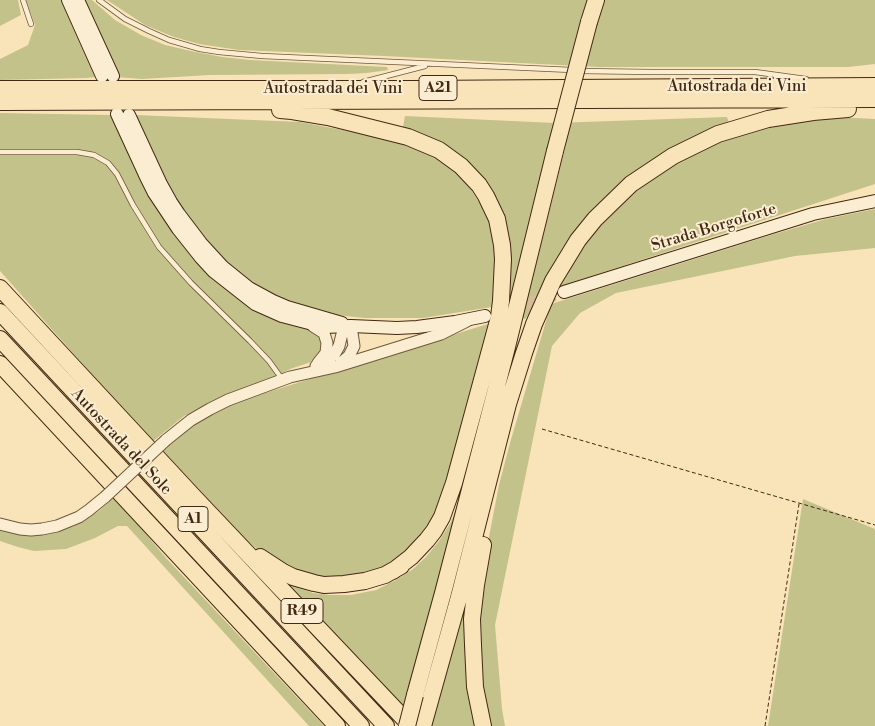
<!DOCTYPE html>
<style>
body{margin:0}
canvas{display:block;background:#f9e3b8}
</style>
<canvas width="875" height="726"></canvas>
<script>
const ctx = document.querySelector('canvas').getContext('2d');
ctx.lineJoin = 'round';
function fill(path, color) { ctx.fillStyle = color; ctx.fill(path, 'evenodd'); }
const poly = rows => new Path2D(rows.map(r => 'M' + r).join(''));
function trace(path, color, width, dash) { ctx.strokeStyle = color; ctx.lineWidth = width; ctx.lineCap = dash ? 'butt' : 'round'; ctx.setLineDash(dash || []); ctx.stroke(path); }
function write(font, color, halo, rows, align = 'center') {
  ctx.font = font + ' "Libre Bodoni",serif'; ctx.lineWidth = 4; ctx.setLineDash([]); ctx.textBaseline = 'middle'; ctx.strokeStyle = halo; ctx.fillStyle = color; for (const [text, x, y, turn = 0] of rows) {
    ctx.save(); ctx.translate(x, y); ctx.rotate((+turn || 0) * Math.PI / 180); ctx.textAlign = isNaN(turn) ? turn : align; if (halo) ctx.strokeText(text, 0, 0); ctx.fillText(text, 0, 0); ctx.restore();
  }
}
const green = poly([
 [0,0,18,0,21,15,0,26],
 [26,0,61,0,95,77,87,78,0,80,0,59,28,45,35,25],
 [81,0,92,0,115,20,141,35,165,45,191,51,222,57,250,60,387,67,388,70,367,73,347,74,210,75,142,79,116,77],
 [107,0,588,0,580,21,594,26,603,0,875,0,875,64,848,67,598,67,384,56,239,50,199,44,174,37,145,25],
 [0,113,111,115,169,225,319,333,323,345,317,360,290,369,264,383,210,402,184,416,152,442,0,271],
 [135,115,300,122,386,138,415,145,461,174,493,224,496,294,492,307,423,318,365,318,336,315,283,301,257,288,235,271,195,228,177,201,161,173],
 [405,116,554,123,727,117,729,123,640,169,525,319,520,318,544,233,566,144,550,141,516,287,503,315,508,274,485,186,402,132],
 [836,117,875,119,875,184,558,287,571,263,589,238,612,212,637,188,664,169,720,140,781,123],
 [875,209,875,248,795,256,616,293,580,313,552,346,495,625,502,709,505,726,488,726,478,659,482,573,499,485,510,443,551,304,771,235,826,219],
 [491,323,441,506,434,520,398,562,358,578,305,577,262,553,246,540,163,451,188,429,211,414,239,401],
 [461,496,439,582,433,714,473,568,478,726,416,726,285,582,299,588,313,593,330,595,351,595,376,590,396,580,413,569,426,557,439,541,451,522],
 [115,497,166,558,324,726,309,726,127,526,118,526,95,538,66,549,34,551,18,547,0,541,0,529,60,530,74,526,99,511],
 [803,499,875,529,875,726,768,726]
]);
const secondaryTunnel = poly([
 [509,310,564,292]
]);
const path = poly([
 [542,429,875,525],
 [765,726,799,504]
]);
const service = poly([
 [23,0,31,24],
 [99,0,125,19,149,31,169,40,200,49,219,52,262,56,572,70],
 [580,71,652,72,755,72,806,79],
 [363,82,425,66],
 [0,152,77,152,94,155,108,163,117,174,133,205,159,247,191,283,250,341,269,361,282,379]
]);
const tertiary = poly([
 [313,326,324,333,327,343,326,353,318,363],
 [316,366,324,363,334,355,339,346,342,334,351,326,354,346,349,356,341,363],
 [166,440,191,420,210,409,228,400,290,377,335,367,441,334,467,321],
 [0,524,20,529,31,530,42,529,57,526,79,517,89,510,105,497]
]);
const secondary = poly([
 [68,0,102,76],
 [78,0,113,76],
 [117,114,146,177,154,193,178,229,201,258,213,271,255,304,282,316,324,327,351,326,397,328,417,327,455,322,485,316],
 [129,115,161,184,171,202,179,214,201,243,223,267,249,288,273,301,287,307,342,323],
 [564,292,813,214,875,201]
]);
const motorway = poly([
 [589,22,596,0],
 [0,89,413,89,875,86],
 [0,102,875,99],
 [280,110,292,111,328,117,408,137,439,150,461,166,479,185,486,196,497,219,502,245,503,259,501,301,499,317,454,483,442,517,434,531,427,540,411,557,393,571],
 [0,288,194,497,411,726],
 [0,312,386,726],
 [0,339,361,726],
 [0,364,337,726],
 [483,545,476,585,472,619,473,645,475,687,483,726],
 [260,557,283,572,293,577,314,583,324,585,344,584,365,581,385,575,401,566],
 [415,695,443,593,506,351,555,151],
 [423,726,459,597,508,404,524,353,534,324,553,281,578,240,595,219,631,184,673,156,718,134,768,119,813,112,848,109]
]);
const tertiaryBridge = poly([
 [105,497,166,440]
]);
const motorwayBridge = poly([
 [555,151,589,22],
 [407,726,415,695]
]);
const shields = [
 [438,88,38],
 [193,519,30],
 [302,611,42]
];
const shieldNames = [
 ["A21",438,88],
 ["A1",193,519],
 ["R49",302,611]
];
const streetNames = [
 ["Autostrada dei Vini",737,87],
 ["Autostrada dei Vini",333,89],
 ["Strada Borgoforte",714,228,-17],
 ["Autostrada del Sole",121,442,47]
];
fill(green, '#c3c28b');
trace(secondaryTunnel, '#d5be97', 12, [12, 6]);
trace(service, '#70583c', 6);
trace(tertiary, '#70583c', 13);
trace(secondary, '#432913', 14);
trace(motorway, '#432913', 18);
trace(path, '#432913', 1, [4, 2.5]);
trace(service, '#fbedd1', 4.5);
trace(tertiary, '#fbedd1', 11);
trace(secondary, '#fbedd1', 12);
trace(motorway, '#f9e3b8', 16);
trace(tertiaryBridge, '#70583c', 13, []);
trace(motorwayBridge, '#432913', 18, []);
trace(tertiaryBridge, '#fbedd1', 11);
trace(motorwayBridge, '#f9e3b8', 16);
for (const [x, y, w] of shields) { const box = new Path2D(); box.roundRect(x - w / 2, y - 12.5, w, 25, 4); ctx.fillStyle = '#fbedd1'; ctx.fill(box); trace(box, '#432913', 1); }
write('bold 15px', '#432913', null, shieldNames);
write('16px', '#432913', '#fbedd1', streetNames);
</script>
